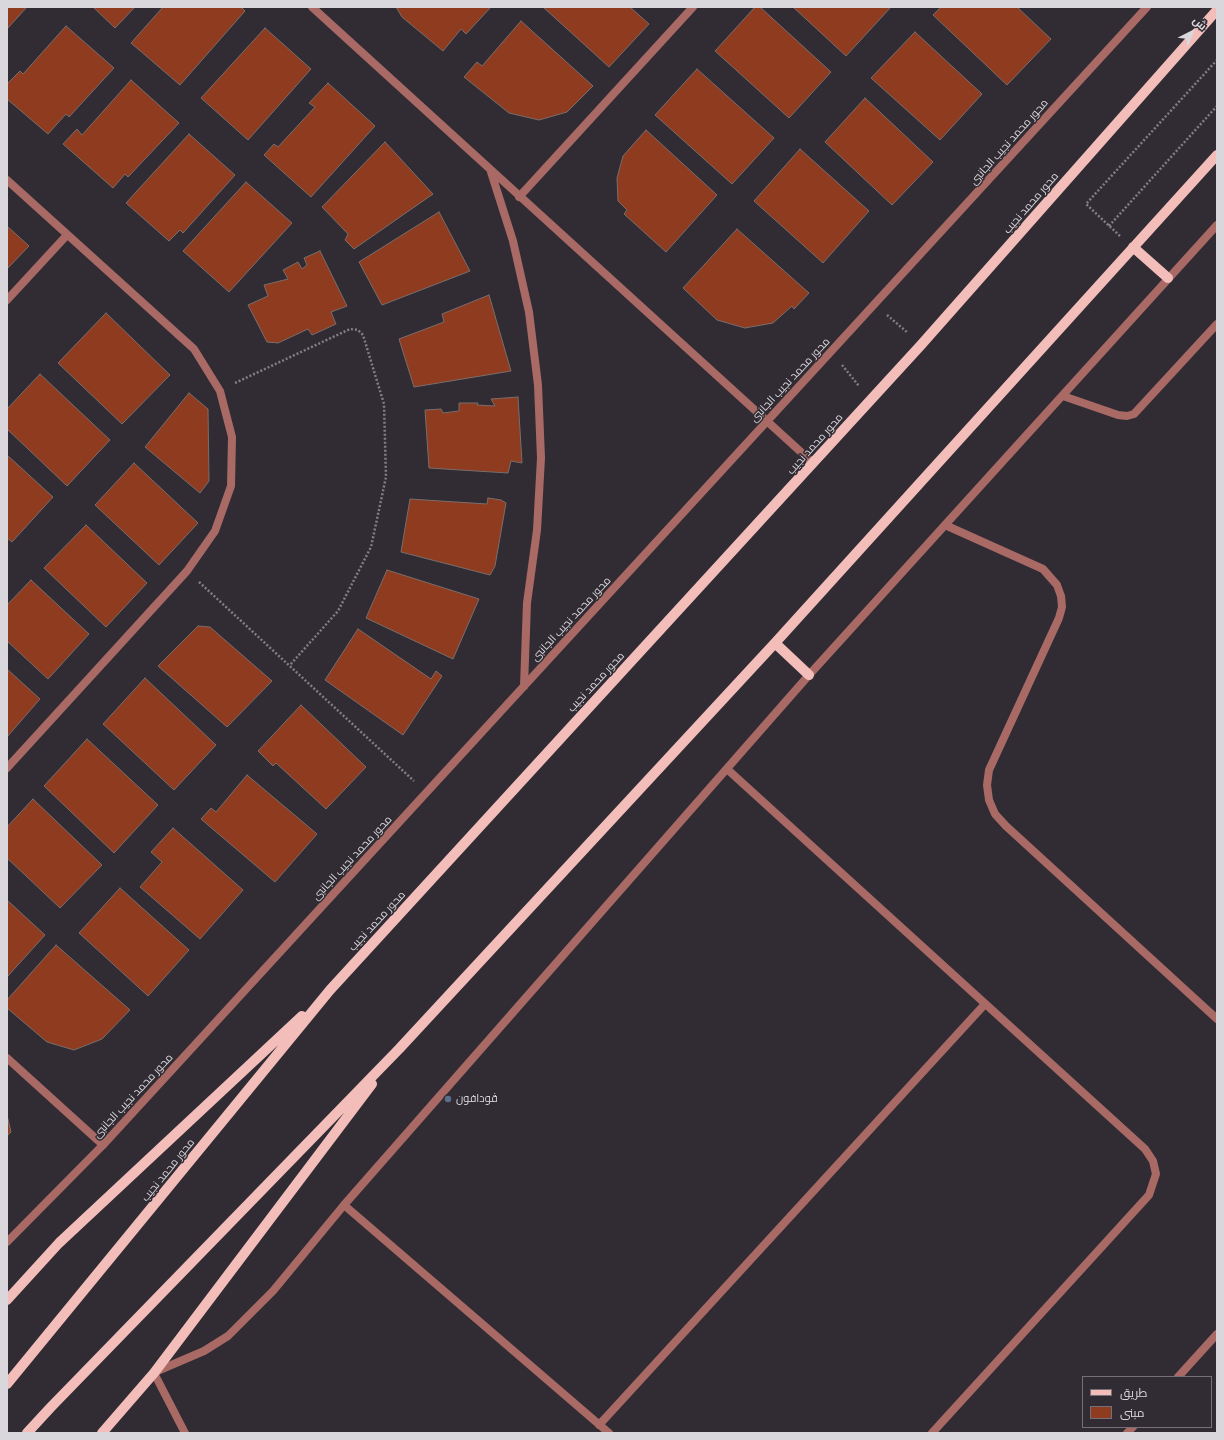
<!DOCTYPE html>
<meta charset="utf-8">
<style>
body{margin:0}
#map{position:relative;width:1224px;height:1440px;overflow:hidden;background:#312c34;font-family:"Public Sans",Cairo,sans-serif}
canvas{display:block}
.frame{position:absolute;inset:0;border:8px solid #dad7dc;pointer-events:none}
.legend{position:absolute;left:1082px;top:1376px;width:130px;height:52px;box-sizing:border-box;background:#312c34;border:1px solid #757077;margin:0;padding:5px 7px;list-style:none;font-size:12px;color:#dad7dc}
.legend li{display:flex;align-items:center;gap:8px;height:20px}
.legend b{width:20px;border:1px solid #757077}
.north{position:absolute;left:1172px;top:12px;width:40px;height:40px;-webkit-text-stroke:3px #312c34;paint-order:stroke;rotate:42deg;font-size:11px;font-weight:700;line-height:16px;text-align:center;color:#dad7dc}
.north::after{content:'';display:block;margin:auto;width:14px;height:18px;background:#dad7dc;clip-path:polygon(50% 0,100% 100%,50% 72%,0 100%)}
</style>
<div id="map">
<canvas width="1224" height="1440"></canvas>
<div class="frame"></div>
<ul class="legend">
<li><b style="height:5px;background:#f3beba"></b>طريق</li>
<li><b style="height:11px;background:#8f3b20"></b>مبنى</li>
</ul>
<div class="north">ش</div>
</div>
<script>
const ctx = document.querySelector('canvas').getContext('2d');
ctx.lineJoin = 'round';
function fill(path, color) { ctx.fillStyle = color; ctx.fill(path, 'evenodd'); }
const poly = rows => new Path2D(rows.map(r => 'M' + r).join(''));
function trace(path, color, width, dash) { ctx.strokeStyle = color; ctx.lineWidth = width; ctx.lineCap = dash ? 'butt' : 'round'; ctx.setLineDash(dash || []); ctx.stroke(path); }
function write(font, color, halo, rows, align = 'center') {
  ctx.font = font + ' "Public Sans",Cairo,sans-serif'; ctx.lineWidth = 3; ctx.setLineDash([]); ctx.textBaseline = 'middle'; ctx.strokeStyle = halo; ctx.fillStyle = color; for (const [text, x, y, turn = 0] of rows) {
    ctx.save(); ctx.translate(x, y); ctx.rotate((+turn || 0) * Math.PI / 180); ctx.textAlign = isNaN(turn) ? turn : align; if (halo) ctx.strokeText(text, 0, 0); ctx.fillText(text, 0, 0); ctx.restore();
  }
}
const building = poly([
 [7,7,27,7,7,29,7,7],
 [93,7,135,7,115,28,93,7],
 [163,7,241,7,245,11,180,85,131,43,163,7],
 [396,7,491,7,466,34,461,29,443,51,402,17,396,7],
 [543,7,630,7,649,24,609,67,543,7],
 [755,7,760,7,831,72,789,118,715,51,755,7],
 [793,7,891,7,846,56,793,7],
 [941,7,1017,7,1051,39,1007,85,933,15,941,7],
 [521,21,593,86,567,112,539,120,509,113,464,77,477,62,482,66,521,21],
 [66,26,114,68,69,117,66,114,48,134,7,99,7,84,20,71,23,74,66,26],
 [265,28,311,69,248,140,201,98,265,28],
 [915,32,982,94,940,140,871,78,915,32],
 [697,69,774,138,732,184,655,115,697,69],
 [131,80,179,123,128,177,125,174,113,188,63,144,77,129,82,135,131,80],
 [328,83,375,126,311,197,264,155,274,144,278,147,315,107,309,103,328,83],
 [865,98,933,162,892,205,825,142,865,98],
 [646,130,717,195,666,252,624,214,627,210,618,201,617,178,623,156,646,130],
 [189,134,235,175,183,233,180,230,169,241,126,203,189,134],
 [385,142,433,194,354,249,345,240,348,234,322,207,385,142],
 [800,149,869,211,823,263,754,201,800,149],
 [246,182,292,223,229,292,183,251,246,182],
 [439,212,470,271,382,305,359,262,439,212],
 [7,226,29,246,7,269,7,226],
 [737,229,809,293,794,309,792,306,773,323,745,328,717,320,683,288,737,229],
 [320,251,347,306,331,312,336,324,312,335,308,329,278,343,267,342,248,305,268,296,264,285,288,279,283,270,298,262,302,269,307,265,304,258,320,251],
 [489,295,511,371,414,387,399,339,444,322,442,314,489,295],
 [106,313,170,375,122,424,58,363,106,313],
 [40,374,110,440,67,486,7,429,7,409,40,374],
 [189,393,208,409,209,481,200,493,145,447,189,393],
 [518,397,522,463,511,461,508,473,429,468,425,410,441,409,443,413,459,411,459,403,478,403,477,405,495,406,491,399,518,397],
 [7,455,53,497,12,542,7,538,7,455],
 [134,463,198,523,159,565,95,505,134,463],
 [488,498,501,500,506,503,495,566,490,575,401,552,410,499,487,504,488,498],
 [86,525,147,583,106,627,44,568,86,525],
 [387,570,479,599,453,659,366,618,387,570],
 [31,580,89,634,48,679,7,641,7,605,31,580],
 [198,626,210,627,272,681,227,727,158,666,198,626],
 [358,629,431,679,436,671,442,676,403,735,325,680,358,629],
 [7,669,40,699,7,737,7,669],
 [145,678,216,745,174,790,103,724,145,678],
 [301,705,366,767,326,809,276,763,273,766,258,751,301,705],
 [87,739,158,805,114,853,44,786,87,739],
 [247,775,317,834,275,882,201,819,211,808,216,812,247,775],
 [33,799,102,865,60,908,7,858,7,827,33,799],
 [173,828,243,890,200,939,140,887,162,862,151,852,173,828],
 [120,888,189,950,148,996,79,933,120,888],
 [7,900,45,935,7,977,7,900],
 [56,945,130,1010,102,1039,74,1050,47,1042,7,1008,7,1000,56,945],
 [7,1115,11,1132,7,1136,7,1115]
]);
const path = poly([
 [1109,226,1217,106],
 [1120,236,1086,204,1217,60],
 [887,315,908,333],
 [842,365,859,386],
 [235,383,350,329,358,330,363,335,384,404,386,477,371,547,338,611,290,665],
 [199,582,414,781]
]);
const minor = poly([
 [312,7,813,463],
 [491,172,513,241,529,312,538,385,541,458,537,530,527,603,524,686],
 [7,180,194,349,220,391,232,437,231,486,215,531,187,571,7,768],
 [519,197,693,7],
 [7,300,67,235],
 [1063,396,1118,415,1127,416,1134,414,1217,324],
 [945,525,1043,569,1057,585,1061,596,1062,607,1059,618,989,770,987,785,989,800,995,814,1006,826,1217,1019],
 [727,769,1145,1149,1153,1161,1156,1174,1149,1195,932,1433],
 [7,1058,103,1145],
 [344,1205,609,1433],
 [154,1373,185,1433],
 [1178,1377,1217,1334],
 [599,1425,985,1004],
 [1127,1433,1133,1427]
]);
const tertiary = poly([
 [7,1242,103,1145,1147,7],
 [155,1372,204,1351,228,1336,273,1291,344,1205,809,675,1217,225]
]);
const primary = poly([
 [1133,247,1168,278],
 [775,643,809,675],
 [7,1300,59,1243,302,1016],
 [7,1384,330,990,921,345,1217,10],
 [27,1433,51,1407,399,1049,775,643,1217,155],
 [102,1433,154,1373,372,1084]
]);
const markers = [
 [448,1099,4,"#5c6f8a"]
];
const streetNames = [
 ["محور محمد نجيب الجانبى",1009,142,-48],
 ["محور محمد نجيب",1031,203,-49],
 ["محور محمد نجيب الجانبى",790,380,-47],
 ["محور محمد نجيب",815,444,-48],
 ["محور محمد نجيب الجانبى",571,619,-47],
 ["محور محمد نجيب",596,682,-47],
 ["محور محمد نجيب الجانبى",352,858,-47],
 ["محور محمد نجيب",377,921,-47],
 ["محور محمد نجيب الجانبى",133,1096,-47],
 ["محور محمد نجيب",168,1170,-51]
];
const poiNames = [
 ["ڤودافون",456,1099]
];
fill(building, '#8f3b20');
trace(building, '#796e6b', 1);
trace(path, '#827e85', 2.5, [2, 2]);
trace(minor, '#a96a66', 8);
trace(tertiary, '#a96a66', 8);
trace(primary, '#f3beba', 10);
for (const [x, y, r, color] of markers) { const dot = new Path2D(); dot.arc(x, y, r, 0, 2 * Math.PI); ctx.fillStyle = color; ctx.fill(dot); trace(dot, '#312c34', 1.5); }
write('11px', '#dad7dc', '#312c34', streetNames);
write('11px', '#dad7dc', '#312c34', poiNames, 'left');
</script>
